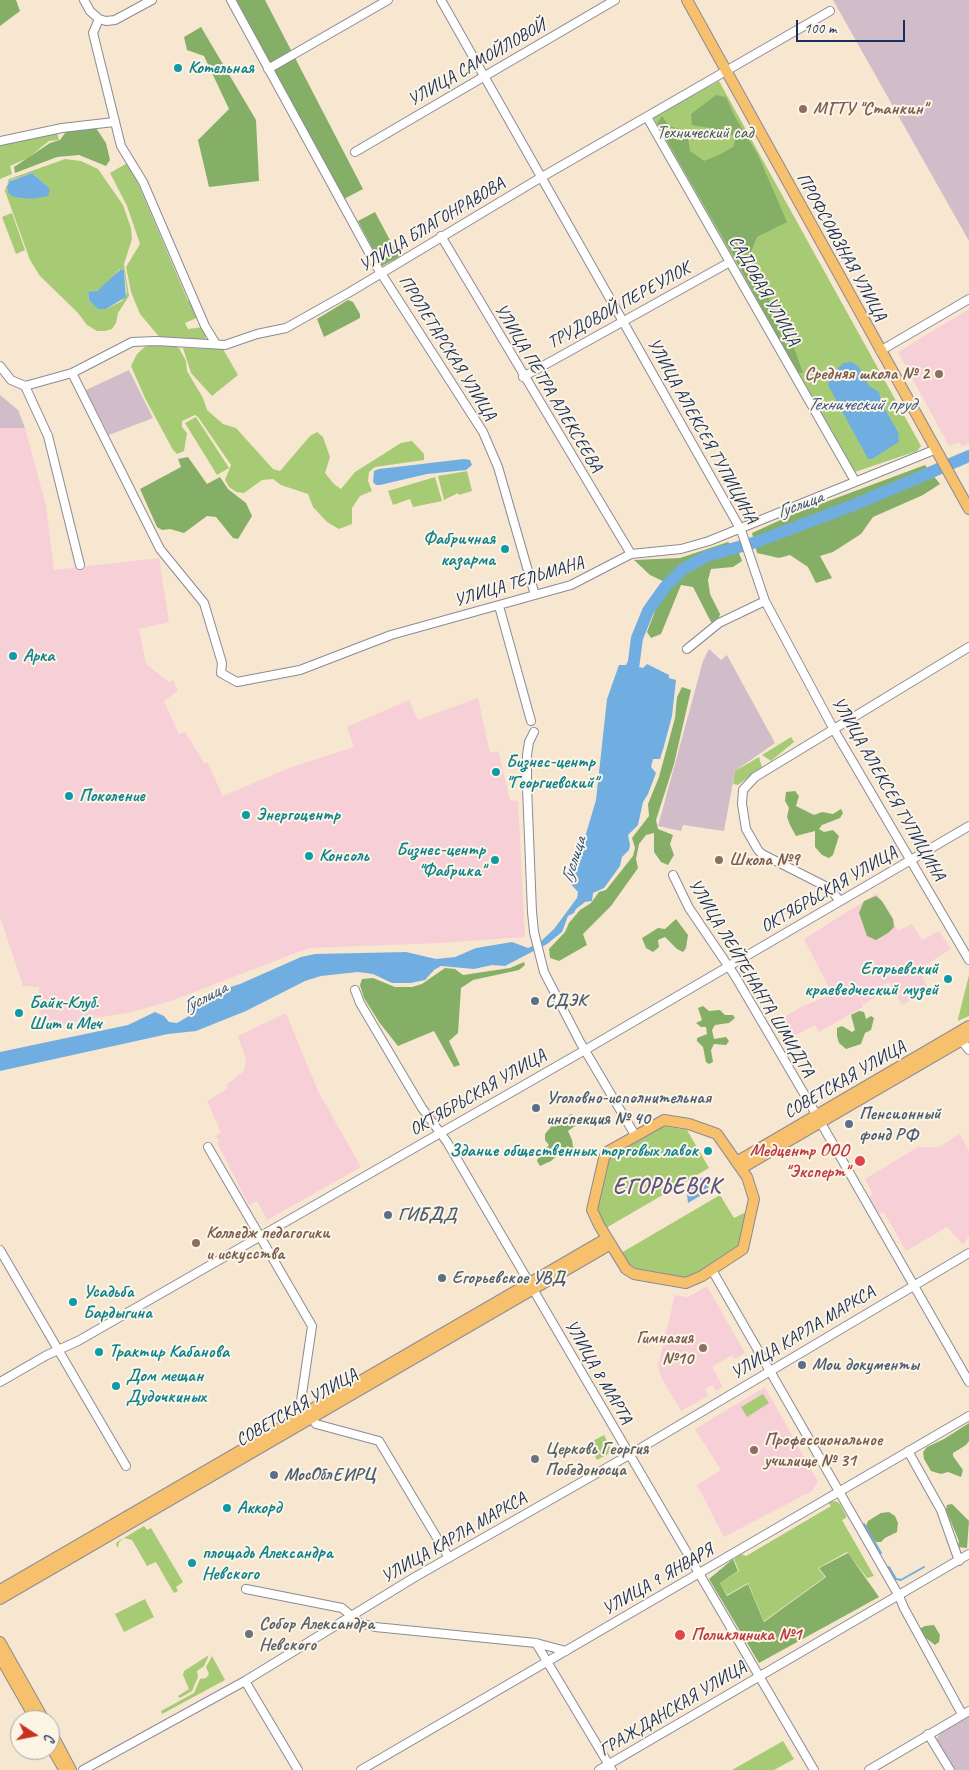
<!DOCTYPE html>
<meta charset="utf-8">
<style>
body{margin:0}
#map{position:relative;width:969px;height:1770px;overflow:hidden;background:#f8e7d0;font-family:Caveat,sans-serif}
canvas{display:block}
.north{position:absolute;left:10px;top:1710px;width:50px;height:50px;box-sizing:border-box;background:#fcf5e5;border:1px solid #a2a6af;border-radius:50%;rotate:101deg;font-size:14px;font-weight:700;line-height:20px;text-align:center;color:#1b2f5e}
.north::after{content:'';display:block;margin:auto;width:18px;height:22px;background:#c8321e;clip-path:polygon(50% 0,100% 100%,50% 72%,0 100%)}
.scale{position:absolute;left:796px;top:20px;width:109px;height:22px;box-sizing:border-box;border:2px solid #1b2f5e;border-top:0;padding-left:6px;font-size:15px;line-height:18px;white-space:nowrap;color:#1b2f5e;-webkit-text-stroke:4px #fcf5e5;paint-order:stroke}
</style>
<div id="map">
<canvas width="969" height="1770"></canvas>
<div class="north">С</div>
<div class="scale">100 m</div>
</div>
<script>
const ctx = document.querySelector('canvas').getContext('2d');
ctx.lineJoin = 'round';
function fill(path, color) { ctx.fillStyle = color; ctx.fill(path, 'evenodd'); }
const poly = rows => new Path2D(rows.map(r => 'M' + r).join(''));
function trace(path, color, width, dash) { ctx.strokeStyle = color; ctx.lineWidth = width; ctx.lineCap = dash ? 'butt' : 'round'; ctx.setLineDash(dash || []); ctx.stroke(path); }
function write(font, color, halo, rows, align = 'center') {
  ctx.font = font + ' Caveat,sans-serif'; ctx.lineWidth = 4; ctx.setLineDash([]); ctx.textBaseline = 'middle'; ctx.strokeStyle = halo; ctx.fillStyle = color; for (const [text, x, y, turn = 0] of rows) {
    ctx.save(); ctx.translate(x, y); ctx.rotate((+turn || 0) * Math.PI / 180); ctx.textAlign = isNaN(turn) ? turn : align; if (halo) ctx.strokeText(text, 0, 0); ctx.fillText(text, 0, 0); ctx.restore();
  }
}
const built = poly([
 [969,309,969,443,962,447,959,442,949,446,898,352],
 [0,395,18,410,25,428,46,506,54,570,159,558,169,622,139,629,146,664,169,682,173,680,178,691,164,701,179,734,185,732,204,763,207,762,223,796,289,768,354,747,347,727,409,700,418,720,478,698,490,753,498,751,510,800,518,801,525,937,441,943,309,948,168,1002,127,1013,93,1018,40,1030,39,987,23,986,0,917],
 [877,893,898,931,912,924,922,940,939,931,951,949,919,969,929,990,902,1005,889,982,877,989,880,994,864,1004,861,1000,863,1007,819,1032,815,1025,784,1041,774,1023,801,1007,832,994,804,939],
 [286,1013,318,1091,361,1167,267,1220,257,1201,249,1205,217,1143,219,1141,216,1136,221,1132,207,1101,228,1088,226,1085,244,1071,246,1060,238,1036],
 [960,1134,969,1151,969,1236,963,1245,947,1227,906,1251,884,1212,879,1214,869,1197,873,1194,865,1179,918,1147,939,1147],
 [707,1286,745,1353,734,1359,732,1355,712,1367,723,1387,716,1391,713,1385,705,1389,708,1396,681,1411,660,1375,658,1366,675,1295,688,1297],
 [765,1387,818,1482,812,1491,724,1537,697,1485,721,1470,695,1429]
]);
const industrial = poly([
 [833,0,969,0,969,241],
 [129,370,153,418,109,435,86,390],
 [0,395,18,410,25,428,0,428],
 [709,649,721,660,727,655,775,743,735,771,724,831,683,825,681,831,658,826,703,661],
 [969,1716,969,1770,953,1770,938,1745,937,1738,941,1732]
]);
const green = poly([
 [719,81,921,446,917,451,855,472,653,117],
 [57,132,59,140,49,141,28,158,10,166,12,174,0,179,0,146],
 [65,159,81,161,98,169,123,205,131,228,132,239,124,264,129,296,118,313,116,323,112,329,105,331,97,331,87,325,78,313,40,276,30,260,5,191,9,179],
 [32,173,47,186,48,195,33,199,8,193,7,185,11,180],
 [120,269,124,271,127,293,122,301,106,309,99,309,89,300,88,293,95,292,106,284],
 [129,162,188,301,191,300,199,317,185,323,188,329,203,327,207,334,205,339,161,339,140,314,131,292,126,267,140,244,127,206,110,173],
 [12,213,25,250,16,254,2,217],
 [147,345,169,345,179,348,186,361,187,371,203,398,207,410,223,424,236,428,273,469,280,471,310,436,317,432,323,437,330,457,325,473,334,484,341,489,355,472,401,443,412,441,424,454,424,460,375,467,369,472,368,481,372,491,360,496,352,508,352,524,339,529,327,522,313,507,308,494,281,485,273,479,262,480,244,493,236,492,229,487,225,480,231,465,198,417,195,415,182,421,182,427,187,433,184,451,177,454,173,450,145,398,131,366,137,354],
 [183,348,223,349,238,375,212,396,191,373],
 [196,417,229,468,217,475,185,423],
 [467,471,472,491,459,495,458,493,444,500,438,476],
 [435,477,442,501,413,507,410,499,393,505,388,491],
 [791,737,794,742,771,761,762,755],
 [759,757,762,767,738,785,733,784,735,771],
 [969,975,969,1016,958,1021,958,1019],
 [663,1126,687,1130,709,1168,606,1228,597,1211,608,1158,614,1152],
 [720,1195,734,1218,748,1211,742,1246,693,1278,684,1280,634,1268,626,1262,621,1253],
 [763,1394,769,1403,747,1417,741,1407],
 [604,1435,611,1449,608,1454,597,1460,589,1443],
 [836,1501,840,1504,847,1517,842,1520,874,1576,867,1578,847,1552,818,1568,825,1577,764,1621,748,1583,727,1595,720,1583,739,1571,734,1559,741,1554,746,1556,831,1506,828,1502],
 [144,1526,147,1530,151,1528,183,1582,176,1587,178,1591,174,1593,156,1562,147,1566,132,1540,124,1538,119,1542,118,1548,116,1545,117,1542],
 [145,1599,154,1617,124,1632,115,1614],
 [209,1655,204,1666,197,1671,198,1677,192,1691,180,1698,178,1696,189,1689,183,1675,184,1671],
 [212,1656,225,1680,162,1714,161,1711,194,1693,200,1679,206,1678,209,1674,206,1667],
 [783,1741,794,1759,774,1770,732,1770]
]);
const forest = poly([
 [0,0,16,0,20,11,0,26],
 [236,0,265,0,363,189,344,199],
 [201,27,256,120,259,181,209,187,198,140,229,109,204,56,187,50,184,37],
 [716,95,726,97,734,115,758,155,787,222,757,237,751,252,755,274,790,336,803,373,796,372,738,264,657,124,662,116,669,126,687,131,690,151,704,161,719,155,733,147,736,138,726,131,692,125,691,114],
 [96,128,106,143,110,160,106,166,79,155,57,157,15,173,14,167,50,143,60,140,68,129],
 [375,212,399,257,382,266,358,221],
 [348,300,353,302,360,314,360,318,324,337,317,319],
 [188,457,207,484,220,477,228,489,246,503,252,516,238,539,233,538,216,517,207,516,184,533,170,529,162,530,157,527,140,489,181,467,178,459],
 [925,465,940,484,923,495,873,517,861,534,833,552,820,556,832,578,816,583,808,567,790,555,779,558,757,553,752,533,796,513],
 [728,542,739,553,742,561,733,567,711,569,708,580,710,594,720,614,718,621,711,622,693,587,681,585,661,634,651,638,647,632,657,606,671,585,650,575,634,560,680,558],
 [682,687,691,690,674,764,656,820,658,829,673,835,670,844,674,855,668,865,661,862,654,852,654,833,646,835,639,844,636,859,638,868,611,906,583,934,587,945,559,961,550,958,549,949,565,932,569,923,580,910,591,903,599,892,606,890,633,856,635,848,632,838,649,816,648,804,659,777,675,718,677,697],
 [795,791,799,796,796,806,814,815,822,812,833,814,841,809,843,813,840,818,822,825,819,829,824,832,833,830,839,836,833,855,829,858,822,855,815,847,815,831,796,836,790,825,787,817,789,808,785,801,786,792],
 [876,896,882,901,893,919,894,927,888,933,876,940,867,936,859,913,864,901],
 [676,919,688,935,686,948,683,952,677,949,665,937,658,940,659,947,653,952,646,948,642,938,658,928,665,929],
 [524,962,525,965,519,970,473,980,461,988,458,1033,449,1041,460,1065,454,1067,434,1031,398,1046,379,1022,364,998,360,985,362,979,373,978,395,987,412,987,422,984,445,968,455,969,463,975,510,968],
 [703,1006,709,1011,720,1010,725,1015,733,1015,735,1018,729,1023,715,1025,712,1030,714,1039,726,1037,729,1041,726,1045,714,1044,711,1050,713,1062,709,1064,706,1062,703,1047,697,1041,697,1038,707,1034,706,1027,701,1027,696,1023,702,1020,698,1008],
 [859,1011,864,1012,866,1019,871,1016,874,1018,871,1030,865,1033,861,1044,846,1049,839,1043,837,1036,837,1028,842,1026,852,1032,855,1030,851,1015],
 [572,1114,579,1123,568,1131,572,1140,574,1152,569,1155,560,1153,551,1161,540,1166,537,1161,539,1155,549,1145,545,1140,545,1134,555,1122],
 [969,1423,969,1441,966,1445,953,1453,953,1456,963,1470,961,1477,948,1472,941,1474,931,1471,924,1459,923,1452,927,1447,944,1439],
 [952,1504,969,1521,967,1548,958,1547,959,1541,946,1510,947,1505],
 [889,1512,895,1516,898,1523,897,1532,885,1538,881,1542,876,1542,868,1532,866,1526,868,1521,881,1513],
 [848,1553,879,1597,759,1663,709,1579,733,1559,738,1571,720,1583,727,1596,748,1584,764,1622,826,1577,819,1568],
 [934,1625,940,1635,939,1642,935,1645,922,1635,920,1631,921,1628,925,1626]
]);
const water = poly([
 [32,173,47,186,50,190,48,196,33,199,14,197,8,193,7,186,10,181],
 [121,269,124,271,126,297,106,309,98,309,89,300,88,292,97,291],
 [852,362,859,367,869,386,879,392,882,404,898,432,899,442,872,459,868,459,828,385,831,375,843,363],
 [464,459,470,460,472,465,466,470,427,474,380,485,376,485,373,482,374,471,379,469],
 [629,659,639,662,639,667,643,668,647,664,669,675,669,678,676,680,672,716,664,746,660,759,653,759,651,767,656,773,648,794,643,802,638,825,628,835,630,845,629,850,622,857,620,866,604,888,593,893,592,901,585,902,576,909,574,913,568,916,562,932,547,944,505,966,492,965,474,969,441,966,434,970,425,980,411,983,392,983,373,974,358,972,321,976,305,981,246,1011,196,1031,168,1034,0,1071,0,1052,128,1025,155,1012,164,1016,169,1022,177,1023,189,1016,188,1004,193,999,240,984,301,957,315,954,406,952,436,959,455,957,476,948,512,942,528,948,538,944,554,929,577,898,578,892,569,882,580,854,596,800,607,699,619,665,626,665],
 [703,1177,710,1190,688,1203,686,1187]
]);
const stream = poly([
 [864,1524,881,1553],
 [889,1567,896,1579,901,1580,924,1567]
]);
const river = poly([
 [632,676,637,638,648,611,665,587,683,569,707,556,756,542,854,505,969,456]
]);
const minor = poly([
 [84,0,90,11,99,19,106,21,115,20,152,0],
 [231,0,377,267,483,432,498,467,535,595],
 [441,0,741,530,765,601,833,728,969,960],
 [99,19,93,33,121,146,143,182,205,326,216,344],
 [268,69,388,0],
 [647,117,855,481],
 [0,141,62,128,114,122],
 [355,152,615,0],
 [441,236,631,554],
 [880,351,969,299],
 [0,366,11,380,25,386,72,373,132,342,156,341,225,345,257,334,286,328,350,292,535,181,830,11],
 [72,373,160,549,204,603,222,663,221,673,237,682,300,670,391,635,571,585,631,554,681,549,709,541,934,450],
 [523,377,730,262],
 [25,386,48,436,80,565],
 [499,606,531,721],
 [687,649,719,623,765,601],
 [534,732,529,742,527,755,527,787,532,912,534,932,544,972,580,1042,635,1135],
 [673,875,689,908,735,976,813,1109,969,1382],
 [840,901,829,888,762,854,758,850,746,829,742,804,743,790,755,777,969,647],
 [355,990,360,1003,422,1108,447,1142,814,1770],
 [961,1040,969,1050],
 [208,1147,312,1326,301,1401,316,1424,379,1441,449,1558],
 [0,1250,126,1466],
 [712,1270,899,1596,904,1608,962,1714],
 [0,1382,47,1355,78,1341,585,1050,969,826],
 [908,1451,941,1510,959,1561],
 [246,1589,342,1608,360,1623,375,1627,536,1643,566,1651],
 [536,1643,612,1770],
 [245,1681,298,1770],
 [928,1734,950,1770],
 [83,1770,245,1681,415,1577,629,1455,969,1253],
 [361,1770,969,1416],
 [599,1770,969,1554],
 [869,1770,969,1711]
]);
const major = poly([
 [687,0,969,509],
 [664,1120,689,1124,717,1134,747,1177,754,1199,743,1249,702,1276,686,1283,634,1274,626,1269,599,1225,592,1210,604,1158,607,1152,664,1120],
 [738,1161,969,1026],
 [742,1168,969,1036],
 [0,1590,607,1238],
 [0,1599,611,1244],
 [0,1642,44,1720],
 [0,1657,36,1720],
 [50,1730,71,1770],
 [50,1745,62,1766,67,1770]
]);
const markers = [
 [178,68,5,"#0f9aa8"],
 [803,109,5,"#8d6e63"],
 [939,374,5,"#8d6e63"],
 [505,549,5,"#0f9aa8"],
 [13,656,5,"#0f9aa8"],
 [496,772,5,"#0f9aa8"],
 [69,796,5,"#0f9aa8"],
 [246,815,5,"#0f9aa8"],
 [309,856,5,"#0f9aa8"],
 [495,860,5,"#0f9aa8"],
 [719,860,5,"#8d6e63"],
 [948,979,5,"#0f9aa8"],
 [535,1001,5,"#5c6f8a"],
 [19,1013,5,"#0f9aa8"],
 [536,1108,5,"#5c6f8a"],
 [849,1124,5,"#5c6f8a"],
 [708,1151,5,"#0f9aa8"],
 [860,1161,6,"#e0444e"],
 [388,1215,5,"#5c6f8a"],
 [196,1243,5,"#8d6e63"],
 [442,1278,5,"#5c6f8a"],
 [73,1302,5,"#0f9aa8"],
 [703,1348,5,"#8d6e63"],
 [99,1352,5,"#0f9aa8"],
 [802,1365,5,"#5c6f8a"],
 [116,1386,5,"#0f9aa8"],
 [754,1450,5,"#8d6e63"],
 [535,1459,5,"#6b7280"],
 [274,1475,5,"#5c6f8a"],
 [227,1508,5,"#0f9aa8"],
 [192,1563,5,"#0f9aa8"],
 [249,1634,5,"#6b7280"],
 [680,1635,6,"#e0444e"]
];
const streetNames = [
 ["УЛИЦА САМОЙЛОВОЙ",477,63,-30],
 ["УЛИЦА БЛАГОНРАВОВА",432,225,-31],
 ["ПРОФСОЮЗНАЯ УЛИЦА",841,247,61],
 ["САДОВАЯ УЛИЦА",764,291,60],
 ["ТРУДОВОЙ ПЕРЕУЛОК",619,306,-29],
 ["ПРОЛЕТАРСКАЯ УЛИЦА",447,348,58],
 ["УЛИЦА ПЕТРА АЛЕКСЕЕВА",548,388,59],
 ["УЛИЦА АЛЕКСЕЯ ТУПИЦИНА",702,431,61],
 ["УЛИЦА ТЕЛЬМАНА",519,582,-17],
 ["УЛИЦА АЛЕКСЕЯ ТУПИЦИНА",888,789,60],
 ["ОКТЯБРЬСКАЯ УЛИЦА",829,890,-30],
 ["УЛИЦА ЛЕЙТЕНАНТА ШМИДТА",751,978,59],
 ["СОВЕТСКАЯ УЛИЦА",845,1080,-30],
 ["ОКТЯБРЬСКАЯ УЛИЦА",478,1093,-30],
 ["УЛИЦА КАРЛА МАРКСА",803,1333,-31],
 ["УЛИЦА 8 МАРТА",598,1372,60],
 ["СОВЕТСКАЯ УЛИЦА",297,1408,-30],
 ["УЛИЦА КАРЛА МАРКСА",454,1538,-30],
 ["УЛИЦА 9 ЯНВАРЯ",658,1580,-30],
 ["ГРАЖДАНСКАЯ УЛИЦА",673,1709,-31]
];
const cultureNames = [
 ["Котельная",188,68],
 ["Фабричная",495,539,"right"],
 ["казарма",495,560,"right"],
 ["Арка",23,656],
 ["Бизнес-центр",506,762],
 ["\"Георгиевский\"",506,783],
 ["Поколение",79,796],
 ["Энергоцентр",256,815],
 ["Бизнес-центр",485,850,"right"],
 ["\"Фабрика\"",485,871,"right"],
 ["Консоль",319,856],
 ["Егорьевский",938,969,"right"],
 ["краеведческий музей",938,990,"right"],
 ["Байк-Клуб.",29,1003],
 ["Шит и Меч",29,1024],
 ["Здание общественных торговых лавок",698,1151,"right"],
 ["Усадьба",83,1292],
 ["Бардыгина",83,1313],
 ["Трактир Кабанова",109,1352],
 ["Дом мещан",126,1376],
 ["Дудочкиных",126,1397],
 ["Аккорд",237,1508],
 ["площадь Александра",202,1553],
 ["Невского",202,1574]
];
const educationNames = [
 ["МГТУ \"Станкин\"",813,109],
 ["Средняя школа № 2",929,374,"right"],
 ["Школа №9",729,860],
 ["Колледж педагогики",206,1233],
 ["и искусства",206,1254],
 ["Гимназия",693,1338,"right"],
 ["№10",693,1359,"right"],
 ["Профессиональное",764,1440],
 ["училище № 31",764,1461]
];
const parkNames = [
 ["Технический сад",705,133]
];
const serviceNames = [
 ["СДЭК",545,1001],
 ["Уголовно-исполнительная",546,1098],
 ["инспекция № 40",546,1119],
 ["Пенсионный",859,1114],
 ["фонд РФ",859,1135],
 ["ГИБДД",398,1215],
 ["Егорьевское УВД",452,1278],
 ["Мои документы",812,1365],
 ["MосОблЕИРЦ",284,1475]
];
const healthNames = [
 ["Медцентр ООО",849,1151],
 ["\"Эксперт\"",849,1172],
 ["Поликлиника №1",691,1635,"left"]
];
const worshipNames = [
 ["Церковь Георгия",545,1449],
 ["Победоносца",545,1470],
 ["Собор Александра",259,1624],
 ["Невского",259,1645]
];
const waterNames = [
 ["Технический пруд",861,405],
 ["Гуслица",800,505,-20],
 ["Гуслица",574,860,-72],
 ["Гуслица",205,998,-28]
];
const districtNames = [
 ["ЕГОРЬЕВСК",667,1187]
];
fill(built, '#f6cfd7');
fill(industrial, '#d1bdc9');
fill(green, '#a7cb75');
fill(forest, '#85af66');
fill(water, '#70aee2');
trace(stream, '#70aee2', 2);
trace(river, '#70aee2', 12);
trace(minor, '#8a8b97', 10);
trace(major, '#8a8b97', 12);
trace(minor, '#fff', 8);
trace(major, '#f7c06c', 10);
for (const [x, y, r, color] of markers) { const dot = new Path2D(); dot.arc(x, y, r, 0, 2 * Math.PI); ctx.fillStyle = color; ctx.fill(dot); trace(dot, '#fcf5e5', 2); }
write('18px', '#1b2f5e', '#fcf5e5', streetNames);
write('bold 18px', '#0d838f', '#fcf5e5', cultureNames, 'left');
write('bold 18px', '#785e54', '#fcf5e5', educationNames, 'left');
write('18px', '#3e5664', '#fcf5e5', parkNames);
write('bold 18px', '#4e5e75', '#fcf5e5', serviceNames, 'left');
write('bold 18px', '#be3a42', '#fcf5e5', healthNames, 'right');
write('bold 18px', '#5b616d', '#fcf5e5', worshipNames, 'left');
write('italic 19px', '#355586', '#fcf5e5', waterNames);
ctx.letterSpacing = '1px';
write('bold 22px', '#61537f', '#fcf5e5', districtNames);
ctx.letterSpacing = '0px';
</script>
